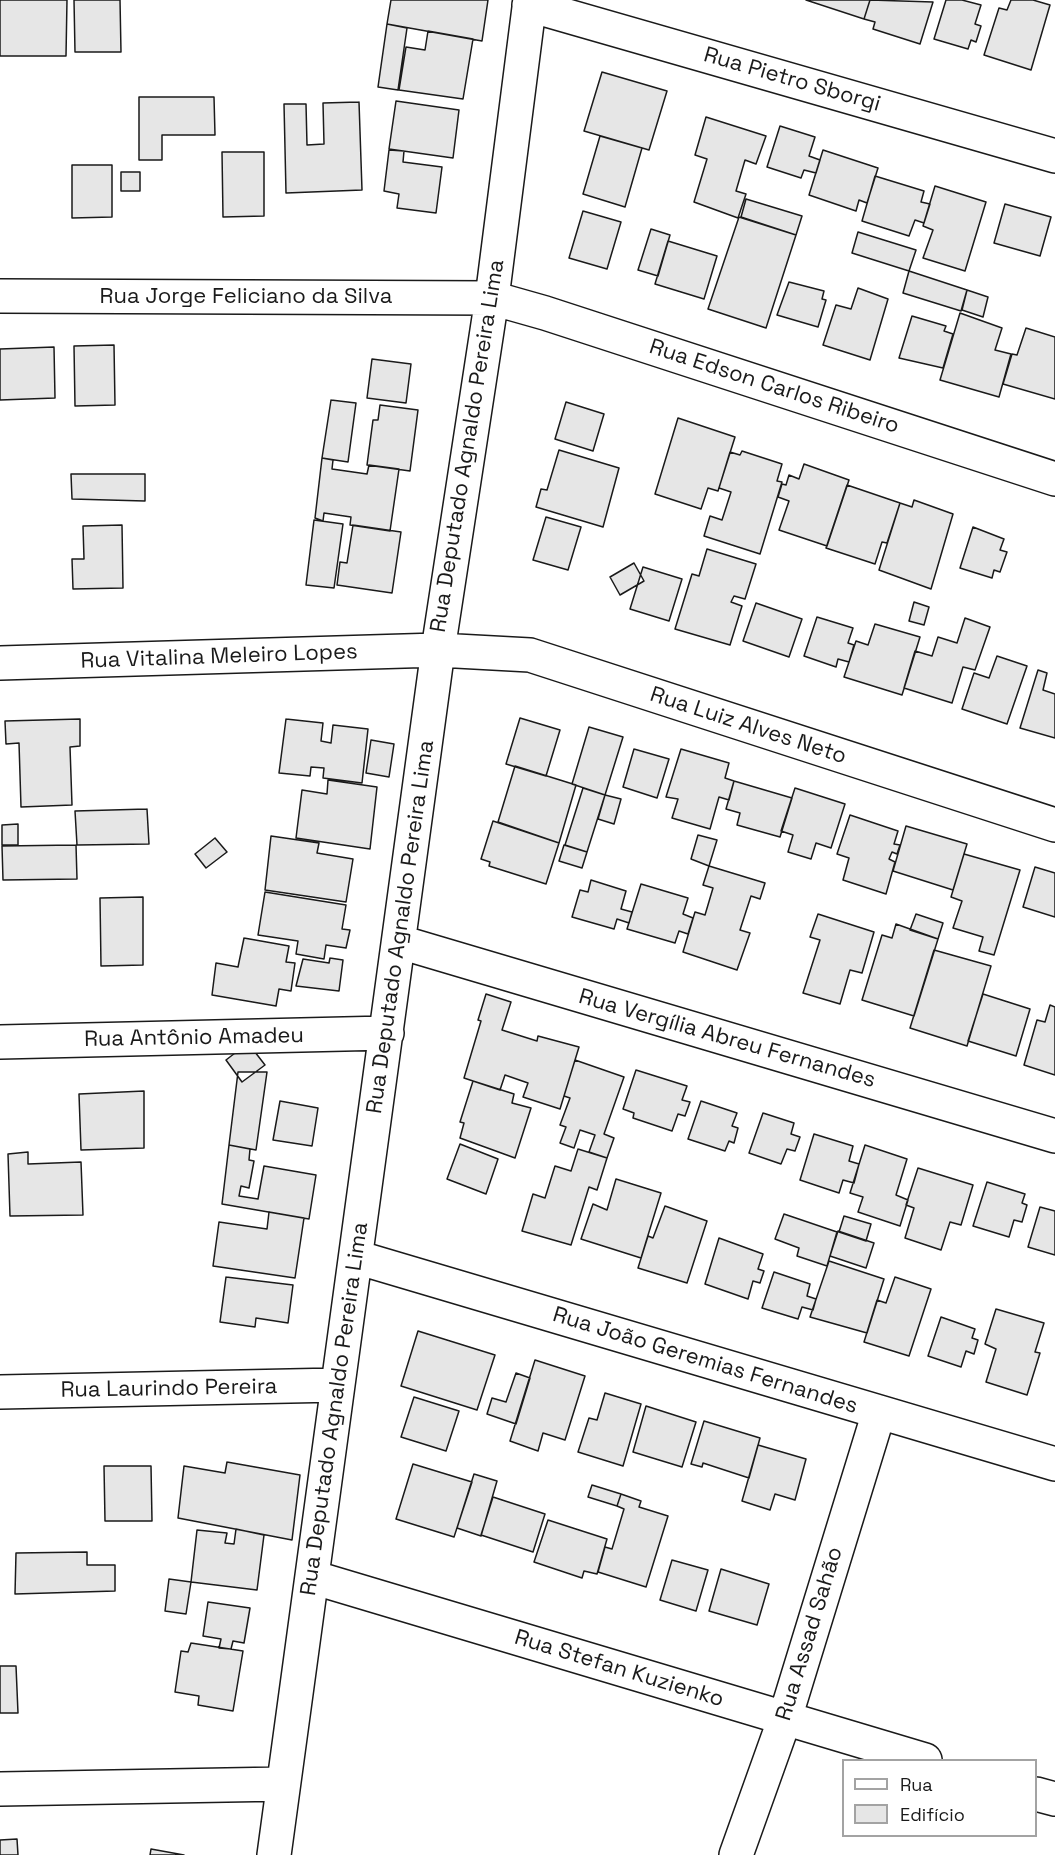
<!DOCTYPE html>
<meta charset="utf-8">
<style>
body{margin:0}
#map{position:relative;width:1055px;height:1855px;overflow:hidden;background:#fff;font-family:"Space Grotesk",sans-serif}
canvas{display:block}
.legend{position:absolute;left:842px;top:1759px;width:195px;height:78px;box-sizing:border-box;background:#fff;border:2px solid #a3a3a3;margin:0;padding:8px 10px;list-style:none;font-size:18px;color:#1a1a1a}
.legend li{display:flex;align-items:center;gap:12px;height:30px}
.legend b{width:30px;border:2px solid #a3a3a3}
</style>
<div id="map">
<canvas width="1055" height="1855"></canvas>
<ul class="legend">
<li><b style="height:8px;background:#fff"></b>Rua</li>
<li><b style="height:16px;background:#e6e6e6"></b>Edifício</li>
</ul>
</div>
<script>
const ctx = document.querySelector('canvas').getContext('2d');
ctx.lineJoin = 'round';
function fill(path, color) { ctx.fillStyle = color; ctx.fill(path, 'evenodd'); }
const poly = rows => new Path2D(rows.map(r => 'M' + r).join(''));
function trace(path, color, width, dash) { ctx.strokeStyle = color; ctx.lineWidth = width; ctx.lineCap = dash ? 'butt' : 'round'; ctx.setLineDash(dash || []); ctx.stroke(path); }
function write(font, color, halo, rows, align = 'center') {
  ctx.font = font + ' "Space Grotesk",sans-serif'; ctx.lineWidth = 4.5; ctx.setLineDash([]); ctx.textBaseline = 'middle'; ctx.strokeStyle = halo; ctx.fillStyle = color; for (const [text, x, y, turn = 0] of rows) {
    ctx.save(); ctx.translate(x, y); ctx.rotate((+turn || 0) * Math.PI / 180); ctx.textAlign = isNaN(turn) ? turn : align; if (halo) ctx.strokeText(text, 0, 0); ctx.fillText(text, 0, 0); ctx.restore();
  }
}
const building = poly([
 [0,0,67,0,66,56,0,56,0,0],
 [74,0,120,0,121,52,75,52,74,0],
 [391,0,488,0,482,41,387,24,391,0],
 [806,0,870,0,864,19,806,0],
 [870,0,933,2,920,44,873,29,875,22,864,19,870,0],
 [946,0,962,0,981,5,975,24,981,26,976,42,971,40,968,49,934,39,946,0],
 [1011,0,1033,0,1050,5,1031,70,984,55,999,8,1007,10,1011,0],
 [387,24,407,28,398,90,378,87,387,24],
 [428,31,473,39,463,99,399,90,406,47,425,50,428,31],
 [602,72,667,91,649,150,584,131,602,72],
 [139,97,214,97,215,135,162,135,162,160,139,160,139,97],
 [396,101,459,110,453,158,389,149,396,101],
 [359,102,362,190,286,193,284,104,306,104,307,145,324,144,323,103,359,102],
 [706,117,766,136,756,164,745,160,736,191,746,194,738,218,694,202,707,159,695,155,706,117],
 [780,126,815,137,809,156,820,160,816,173,804,170,801,178,767,167,780,126],
 [600,136,642,148,625,207,583,194,600,136],
 [389,150,404,151,403,162,442,167,436,213,397,208,399,194,384,191,389,150],
 [823,150,878,168,867,203,859,200,856,211,809,195,823,150],
 [222,152,264,152,264,216,223,217,222,152],
 [72,165,112,165,112,217,72,218,72,165],
 [121,172,140,172,140,191,121,191,121,172],
 [875,176,924,191,921,202,930,204,924,223,915,220,909,236,862,221,875,176],
 [935,186,986,202,965,271,923,258,933,230,923,226,935,186],
 [746,199,802,216,796,235,741,217,746,199],
 [1005,204,1051,217,1040,256,994,243,1005,204],
 [583,211,621,222,607,269,569,258,583,211],
 [739,217,796,235,766,328,708,309,739,217],
 [651,229,670,235,658,276,638,270,651,229],
 [858,232,916,250,909,271,852,253,858,232],
 [668,241,717,256,704,299,655,284,668,241],
 [909,271,967,290,961,311,903,293,909,271],
 [789,282,824,291,822,299,826,300,818,327,777,315,789,282],
 [858,288,888,299,870,360,823,345,836,305,851,309,858,288],
 [967,290,988,297,983,317,962,310,967,290],
 [960,313,1002,328,995,350,1011,354,999,397,940,380,960,313],
 [912,316,946,326,944,331,953,334,943,368,899,358,912,316],
 [1026,328,1055,337,1055,399,1003,384,1012,354,1017,355,1026,328],
 [114,345,115,405,75,406,74,346,114,345],
 [54,347,55,398,0,400,0,349,54,347],
 [372,359,411,364,406,403,367,398,372,359],
 [331,400,356,403,348,462,322,458,331,400],
 [566,402,604,414,593,451,555,439,566,402],
 [380,405,418,410,410,471,367,465,373,420,378,420,380,405],
 [678,418,735,437,718,491,708,488,701,509,655,494,678,418],
 [559,450,619,468,603,527,536,507,541,489,547,490,559,450],
 [742,451,782,464,777,481,782,482,760,554,704,536,710,516,722,520,731,492,719,488,730,452,740,455,742,451],
 [322,458,333,460,332,469,367,474,369,465,399,469,390,531,350,525,351,517,324,513,323,521,315,518,322,458],
 [804,464,849,480,827,546,779,530,789,501,778,497,782,484,786,485,789,475,799,479,804,464],
 [71,474,145,474,145,501,72,499,71,474],
 [847,485,900,503,887,543,882,542,875,564,826,548,847,485],
 [914,500,953,514,931,589,879,570,900,503,912,507,914,500],
 [546,517,581,527,568,570,533,560,546,517],
 [314,520,343,524,334,588,306,585,314,520],
 [122,525,123,588,73,589,72,559,84,559,83,526,122,525],
 [353,525,401,532,392,593,337,585,340,562,347,563,353,525],
 [973,527,1004,539,1000,550,1007,552,1000,572,994,570,992,578,960,568,973,527],
 [707,549,756,564,745,599,734,596,731,602,742,606,730,645,675,629,692,574,699,576,707,549],
 [634,563,644,581,620,595,610,577,634,563],
 [643,567,682,579,669,621,630,609,643,567],
 [914,602,929,607,924,625,909,621,914,602],
 [756,603,802,619,789,657,743,641,756,603],
 [817,617,853,628,848,643,854,645,849,662,838,659,836,667,804,656,817,617],
 [965,618,990,627,975,670,963,667,952,703,904,688,915,651,932,656,938,637,957,643,965,618],
 [875,624,920,637,902,695,844,677,856,641,868,645,875,624],
 [997,656,1027,666,1007,724,962,709,974,673,989,678,997,656],
 [1038,670,1047,673,1043,690,1055,694,1055,738,1020,728,1038,670],
 [520,718,560,730,546,776,506,764,520,718],
 [80,719,80,746,70,747,72,805,21,807,19,743,6,744,5,721,80,719],
 [286,719,323,723,321,741,331,743,333,725,368,729,362,783,323,778,324,768,311,767,310,776,279,773,286,719],
 [589,727,623,737,605,795,572,784,589,727],
 [371,740,394,744,389,777,366,773,371,740],
 [634,749,669,759,657,798,623,787,634,749],
 [681,749,729,763,725,778,734,781,729,800,719,797,710,829,672,818,678,799,666,797,681,749],
 [515,766,576,785,559,843,498,822,515,766],
 [328,780,377,787,370,849,296,838,302,790,327,794,328,780],
 [734,781,792,798,780,837,737,825,740,813,726,809,734,781],
 [583,788,605,795,587,852,565,845,583,788],
 [795,788,845,804,831,848,816,843,811,859,788,852,793,835,781,831,795,788],
 [605,795,621,799,614,824,598,819,605,795],
 [147,809,149,844,77,845,75,811,147,809],
 [850,815,898,831,894,844,900,845,897,854,892,852,889,859,895,862,886,894,843,880,849,858,837,854,850,815],
 [493,821,559,843,546,884,489,866,490,862,481,859,493,821],
 [18,824,18,845,2,845,2,825,18,824],
 [906,826,967,844,953,890,893,871,906,826],
 [698,835,717,840,709,866,691,859,698,835],
 [271,836,319,843,317,853,353,859,346,902,265,890,271,836],
 [215,838,227,852,206,868,195,854,215,838],
 [76,845,77,879,3,880,2,846,76,845],
 [564,845,587,852,582,868,559,861,564,845],
 [964,854,1020,870,994,955,979,951,983,937,953,928,962,901,951,897,964,854],
 [709,866,765,883,760,899,751,896,740,930,750,933,737,970,683,952,695,912,705,915,713,888,703,885,709,866],
 [1035,867,1055,873,1055,917,1023,907,1035,867],
 [591,880,626,891,621,909,632,912,629,923,617,919,614,929,572,917,580,890,588,892,591,880],
 [641,884,688,898,683,914,693,918,688,934,679,931,675,943,627,929,641,884],
 [265,892,346,905,342,929,350,930,346,948,326,945,324,959,296,954,298,941,258,935,265,892],
 [143,897,143,965,101,966,100,898,143,897],
 [818,914,874,932,862,973,850,970,840,1004,803,993,820,940,810,937,818,914],
 [916,914,943,923,938,939,910,930,916,914],
 [896,924,938,939,914,1016,862,1000,882,935,892,938,896,924],
 [244,938,289,946,286,962,295,963,291,991,279,989,276,1006,212,995,216,963,238,967,244,938],
 [934,950,991,966,967,1046,910,1028,934,950],
 [330,958,343,960,339,991,296,986,303,959,329,963,330,958],
 [486,994,511,1002,502,1030,537,1041,538,1036,579,1047,560,1109,523,1097,528,1083,505,1075,500,1090,464,1078,481,1021,478,1020,486,994],
 [983,994,1030,1009,1016,1056,968,1041,983,994],
 [1050,1005,1055,1007,1055,1075,1024,1065,1037,1020,1045,1022,1050,1005],
 [248,1043,265,1065,242,1082,226,1060,248,1043],
 [575,1060,624,1077,604,1134,614,1138,607,1158,589,1152,595,1135,580,1130,574,1148,560,1143,566,1127,560,1125,570,1098,564,1096,575,1060],
 [636,1070,687,1086,682,1100,690,1102,685,1116,678,1114,672,1131,633,1118,634,1113,623,1109,636,1070],
 [238,1072,267,1072,256,1150,229,1145,238,1072],
 [473,1081,514,1094,512,1103,531,1108,515,1158,460,1138,464,1123,460,1122,473,1081],
 [144,1091,144,1148,81,1150,79,1094,144,1091],
 [280,1101,318,1108,312,1146,273,1140,280,1101],
 [701,1101,737,1113,732,1126,738,1128,734,1143,729,1141,725,1151,688,1139,701,1101],
 [763,1113,794,1123,791,1134,800,1137,795,1151,787,1149,781,1164,749,1153,763,1113],
 [814,1134,853,1146,849,1161,859,1164,854,1183,843,1180,839,1193,800,1180,814,1134],
 [460,1144,498,1159,486,1194,447,1179,460,1144],
 [229,1145,250,1149,249,1160,254,1161,249,1188,241,1186,239,1196,258,1199,264,1166,316,1175,309,1219,222,1204,229,1145],
 [865,1145,907,1159,896,1195,908,1200,900,1226,858,1212,863,1197,850,1193,865,1145],
 [578,1149,607,1158,597,1190,589,1187,571,1245,522,1231,533,1194,545,1198,555,1166,571,1171,578,1149],
 [28,1152,28,1164,81,1162,83,1215,10,1216,8,1154,28,1152],
 [918,1168,973,1185,961,1225,950,1222,941,1250,905,1238,914,1208,906,1205,918,1168],
 [616,1179,661,1193,641,1258,581,1239,593,1204,607,1210,616,1179],
 [987,1182,1025,1194,1022,1203,1027,1205,1022,1222,1014,1220,1009,1237,973,1226,987,1182],
 [665,1206,707,1221,687,1283,638,1268,648,1236,653,1238,665,1206],
 [1040,1207,1055,1211,1055,1255,1028,1247,1040,1207],
 [269,1212,304,1218,295,1278,213,1266,219,1222,267,1229,269,1212],
 [784,1214,837,1232,827,1266,797,1256,799,1248,775,1239,784,1214],
 [844,1216,871,1224,866,1241,839,1232,844,1216],
 [838,1231,874,1243,866,1268,830,1256,838,1231],
 [719,1238,763,1254,758,1269,764,1271,760,1283,753,1281,748,1299,705,1284,719,1238],
 [829,1261,884,1279,867,1333,810,1317,829,1261],
 [774,1272,810,1284,807,1296,816,1299,813,1310,802,1307,798,1319,762,1308,774,1272],
 [226,1277,293,1285,288,1323,256,1318,255,1327,220,1322,226,1277],
 [895,1277,931,1289,909,1356,864,1342,877,1300,886,1303,895,1277],
 [996,1309,1044,1323,1035,1352,1040,1353,1027,1395,986,1382,996,1349,985,1344,996,1309],
 [941,1317,975,1329,972,1338,978,1340,974,1354,966,1351,961,1367,928,1356,941,1317],
 [418,1331,495,1355,477,1410,401,1386,418,1331],
 [535,1360,585,1376,565,1440,543,1433,538,1451,510,1441,535,1360],
 [516,1373,530,1378,516,1424,487,1414,492,1398,506,1402,516,1373],
 [605,1393,641,1404,623,1466,578,1452,589,1418,597,1420,605,1393],
 [414,1397,459,1411,446,1451,401,1437,414,1397],
 [646,1406,696,1422,682,1467,633,1452,646,1406],
 [704,1421,760,1438,749,1478,703,1463,702,1467,691,1464,704,1421],
 [758,1445,806,1459,795,1500,775,1494,770,1510,742,1501,758,1445],
 [227,1462,300,1475,292,1540,178,1518,184,1466,225,1473,227,1462],
 [413,1464,472,1482,454,1537,396,1519,413,1464],
 [104,1466,151,1466,152,1521,105,1521,104,1466],
 [474,1474,497,1481,481,1536,457,1528,474,1474],
 [592,1485,621,1494,617,1506,588,1497,592,1485],
 [621,1494,641,1501,639,1507,668,1516,646,1587,598,1572,605,1547,612,1549,624,1509,617,1506,621,1494],
 [493,1497,545,1514,533,1552,481,1535,493,1497],
 [548,1520,607,1539,597,1574,584,1571,582,1578,534,1562,548,1520],
 [236,1529,264,1535,257,1590,191,1582,197,1530,227,1533,225,1543,234,1544,236,1529],
 [87,1552,87,1565,115,1565,115,1591,15,1594,16,1553,87,1552],
 [672,1560,708,1570,696,1611,660,1600,672,1560],
 [721,1569,769,1584,757,1625,709,1611,721,1569],
 [169,1579,191,1582,186,1614,165,1611,169,1579],
 [208,1602,250,1608,244,1643,233,1641,231,1649,219,1648,221,1639,203,1636,208,1602],
 [191,1643,243,1651,233,1711,198,1705,199,1696,175,1692,181,1651,188,1652,191,1643],
 [0,1666,16,1666,18,1713,0,1713,0,1666],
 [17,1839,18,1855,0,1855,0,1840,17,1839],
 [151,1849,184,1855,150,1855,151,1849]
]);
const minor = poly([
 [529,5,1055,156],
 [0,296,492,298,545,313,1055,479],
 [0,663,438,650,530,655,1055,825],
 [400,942,1055,1136],
 [0,1042,387,1033],
 [356,1257,1055,1464],
 [0,1392,338,1385],
 [312,1577,925,1760],
 [0,1789,283,1784],
 [1036,1794,1055,1799],
 [274,1855,438,650,492,298,530,0],
 [736,1855,785,1718,879,1412]
]);
const streetNames = [
 ["Rua Pietro Sborgi",792,80,16],
 ["Rua Jorge Feliciano da Silva",246,297],
 ["Rua Edson Carlos Ribeiro",774,387,18],
 ["Rua Deputado Agnaldo Pereira Lima",468,446,-81],
 ["Rua Vitalina Meleiro Lopes",219,657,-2],
 ["Rua Luiz Alves Neto",748,726,18],
 ["Rua Deputado Agnaldo Pereira Lima",401,927,-82],
 ["Rua Antônio Amadeu",194,1038,-1],
 ["Rua Vergília Abreu Fernandes",727,1039,16],
 ["Rua João Geremias Fernandes",705,1361,17],
 ["Rua Laurindo Pereira",169,1389,-1],
 ["Rua Deputado Agnaldo Pereira Lima",335,1409,-82],
 ["Rua Assad Sahão",810,1634,-73],
 ["Rua Stefan Kuzienko",619,1669,17]
];
fill(building, '#e6e6e6');
trace(building, '#1a1a1a', 1.5);
trace(minor, '#1a1a1a', 36);
trace(minor, '#fff', 33);
write('22px', '#1a1a1a', '#fff', streetNames);
</script>
